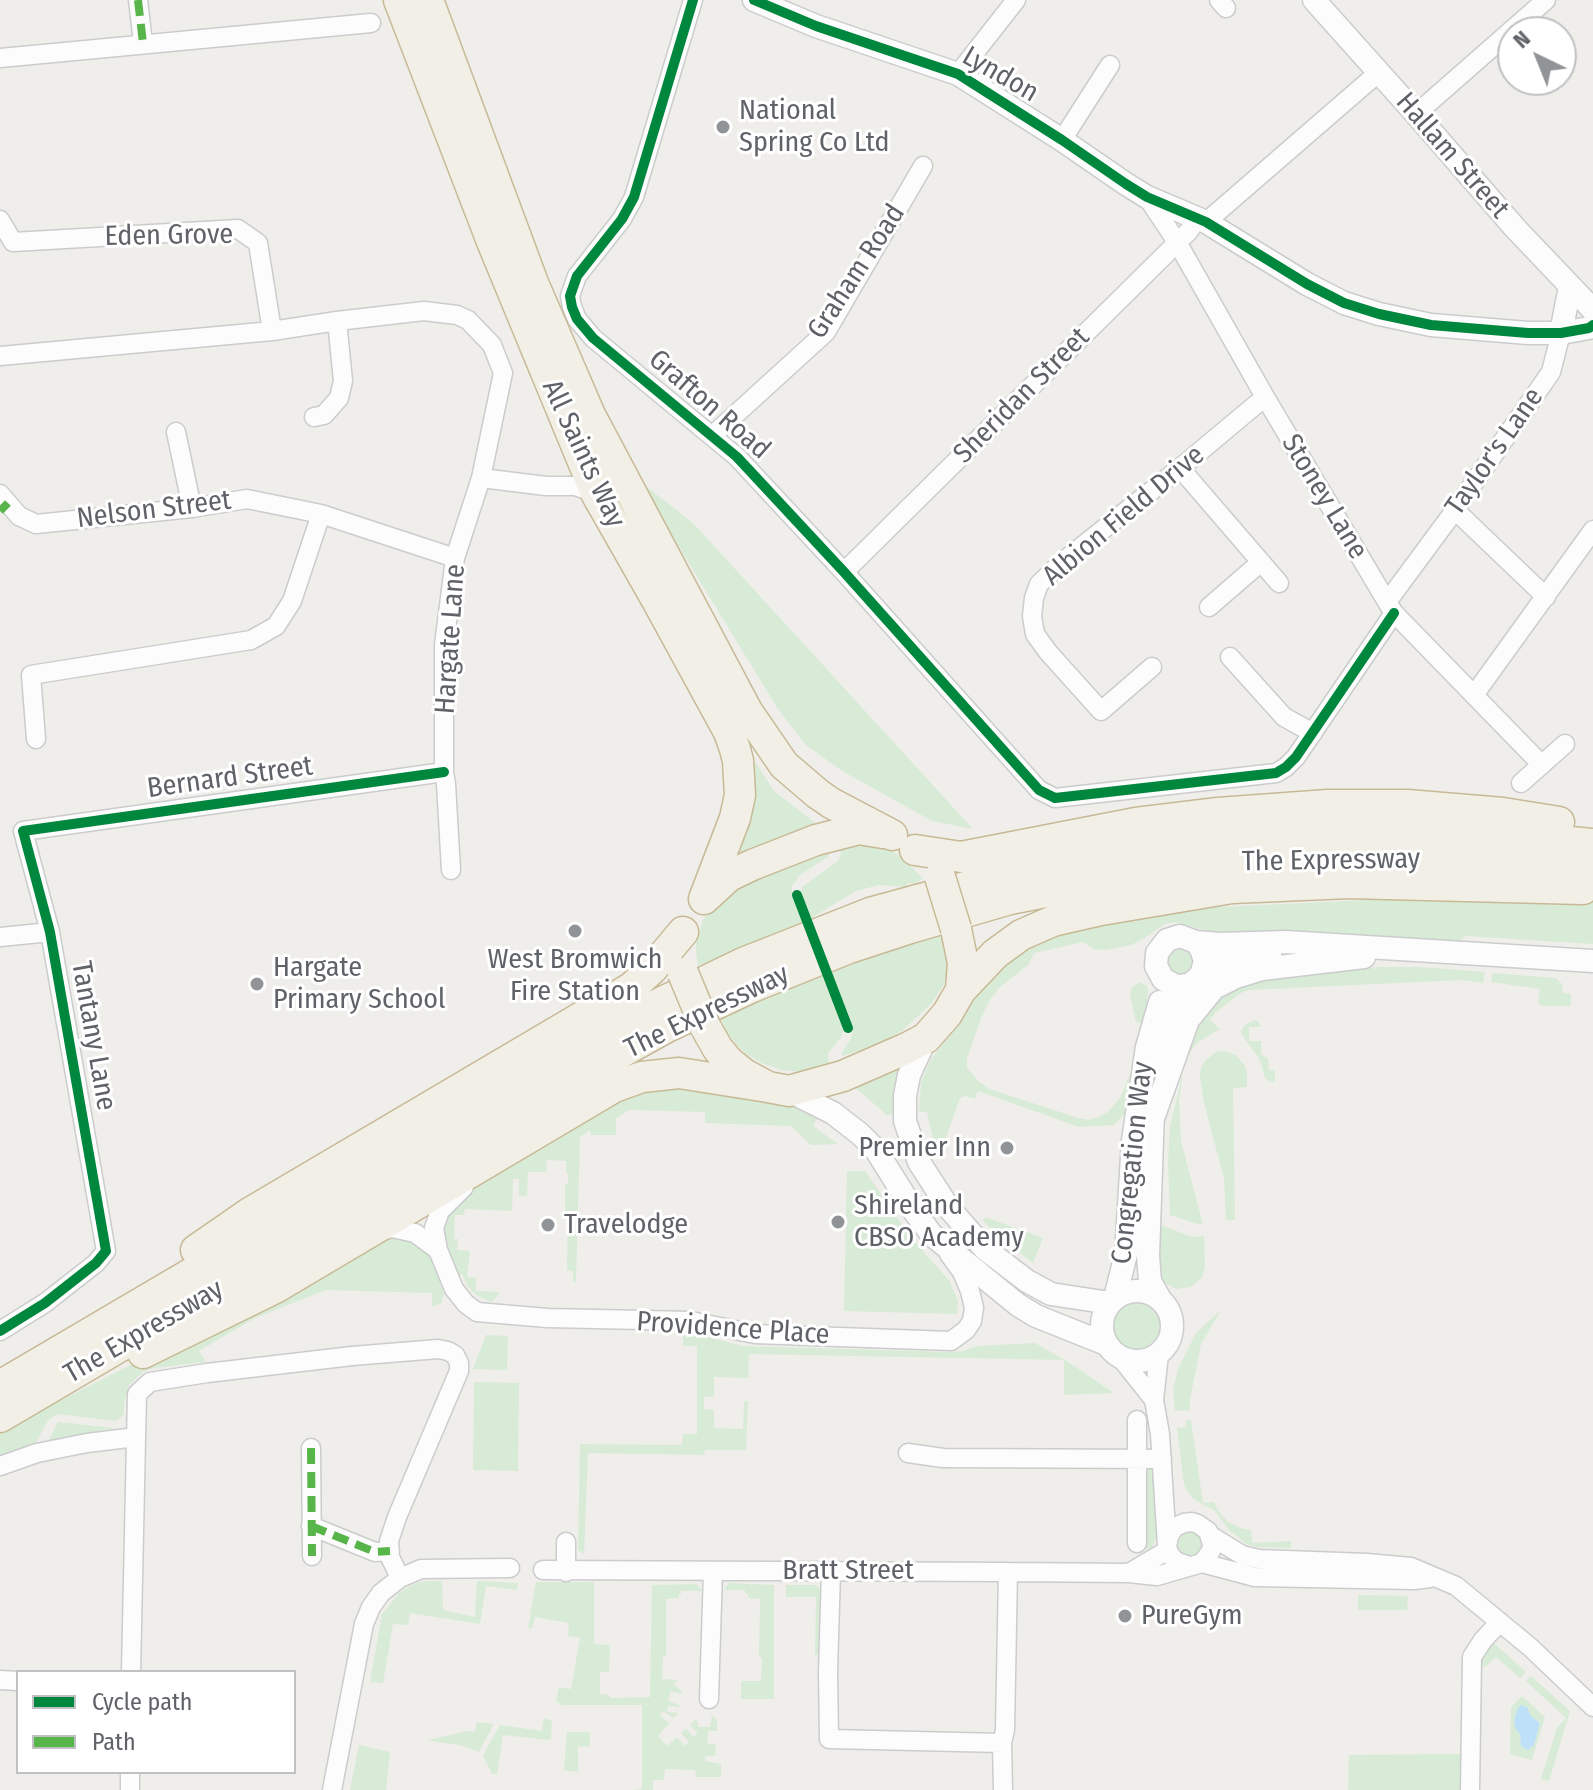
<!DOCTYPE html>
<style>
body{margin:0}
#map{position:relative;width:1593px;height:1790px;overflow:hidden;background:#efeeea;font-family:"Fira Sans Condensed",sans-serif}
canvas{display:block}
.legend{position:absolute;left:16px;top:1670px;width:280px;height:104px;box-sizing:border-box;background:#fff;border:2px solid #bfc1c3;margin:0;padding:10px 14px;list-style:none;font-size:24px;color:#5f6368}
.legend li{display:flex;align-items:center;gap:16px;height:40px}
.legend b{width:40px;border:2px solid #bfc1c3}
.north{position:absolute;left:1497px;top:16px;width:80px;height:80px;box-sizing:border-box;background:#fff;border:2px solid #bfc1c3;border-radius:50%;rotate:317deg;font-size:22px;font-weight:700;line-height:32px;text-align:center;color:#5f6368}
.north::after{content:'';display:block;margin:auto;width:28px;height:36px;background:#919496;clip-path:polygon(50% 0,100% 100%,50% 72%,0 100%)}
</style>
<div id="map">
<canvas width="1593" height="1790"></canvas>
<ul class="legend">
<li><b style="height:10px;background:#00873e"></b>Cycle path</li>
<li><b style="height:10px;background:#58b549"></b>Path</li>
</ul>
<div class="north">N</div>
</div>
<script>
const ctx = document.querySelector('canvas').getContext('2d');
ctx.lineJoin = 'round';
function fill(path, color) { ctx.fillStyle = color; ctx.fill(path, 'evenodd'); }
const poly = rows => new Path2D(rows.map(r => 'M' + r).join(''));
function trace(path, color, width, dash) { ctx.strokeStyle = color; ctx.lineWidth = width; ctx.lineCap = dash ? 'butt' : 'round'; ctx.setLineDash(dash || []); ctx.stroke(path); }
function write(font, color, halo, rows, align = 'center') {
  ctx.font = font + ' "Fira Sans Condensed",sans-serif'; ctx.lineWidth = 6; ctx.setLineDash([]); ctx.textBaseline = 'middle'; ctx.strokeStyle = halo; ctx.fillStyle = color; for (const [text, x, y, turn = 0] of rows) {
    ctx.save(); ctx.translate(x, y); ctx.rotate((+turn || 0) * Math.PI / 180); ctx.textAlign = isNaN(turn) ? turn : align; if (halo) ctx.strokeText(text, 0, 0); ctx.fillText(text, 0, 0); ctx.restore();
  }
}
const green = poly([
 [638,480,693,523,973,829,932,821,842,771,806,745,778,709],
 [750,754,774,791,818,825,725,863],
 [851,844,871,844,884,846,905,860,923,879,914,884,907,883,907,887,879,885,856,891,811,918,801,890,802,887,838,861,841,855,839,847],
 [828,852,829,856,800,875,792,886,792,897,803,924,698,966,696,952,696,943,703,920,711,909,735,889],
 [1435,897,1593,899,1593,944,1465,936,1459,942,1239,939,1174,922,1165,924,1143,939,1131,945,1117,948,1105,950,1093,949,1083,942,1034,953,1029,964,999,988,990,1000,981,1018,967,1059,967,1068,979,1082,990,1089,1078,1118,1089,1120,1099,1117,1108,1112,1120,1098,1130,1073,1125,1114,1114,1125,1079,1127,978,1091,975,1099,965,1096,960,1098,939,1157,934,1145,927,1112,919,1112,921,1082,931,1059,958,1026,983,987,1005,964,1036,943,1063,933,1150,915,1218,907],
 [940,934,948,962,947,975,944,984,931,1004,903,1030,890,1038,874,1046,842,1056,842,1052,851,1039,853,1026,830,968],
 [1178,946,1187,949,1192,956,1193,961,1191,970,1183,975,1173,975,1164,958,1166,953],
 [1378,967,1421,967,1485,972,1483,983,1462,980,1248,990,1239,994,1215,1013,1210,1020,1220,1029,1198,1042,1188,1055,1195,1033,1204,1015,1213,1004,1240,987,1289,975],
 [821,971,843,1030,842,1036,828,1053,829,1065,799,1072,782,1070,761,1063,744,1052,737,1045,728,1033,721,1018],
 [1492,973,1556,978,1562,984,1563,993,1571,994,1571,1006,1542,1006,1538,1003,1540,989,1491,982],
 [1139,982,1147,986,1148,992,1144,1024,1136,1022,1130,995,1132,988],
 [1254,1020,1258,1021,1261,1027,1249,1027,1249,1041,1261,1041,1261,1054,1268,1059,1269,1070,1275,1070,1275,1082,1271,1082,1265,1078,1260,1060,1242,1035,1241,1031,1244,1026],
 [1224,1051,1236,1055,1245,1066,1247,1072,1247,1087,1233,1088,1235,1220,1226,1220,1224,1178,1204,1103,1200,1077,1201,1068,1205,1061,1216,1052],
 [904,1061,894,1093,894,1114,887,1115,850,1083],
 [1183,1072,1179,1101,1181,1141,1203,1225,1194,1223,1170,1215,1168,1161,1170,1127],
 [660,1083,768,1100,795,1108,817,1119,813,1126,838,1144,811,1145,791,1126,705,1123,705,1112,629,1110,616,1118,616,1135,591,1135,590,1130,580,1137,576,1282,573,1282,573,1271,567,1270,568,1213,565,1212,565,1184,568,1183,568,1173,566,1173,566,1161,547,1160,546,1172,528,1172,527,1196,519,1196,519,1179,513,1179,512,1211,465,1209,464,1215,455,1215,454,1239,458,1239,457,1250,470,1251,467,1277,476,1278,476,1291,499,1292,497,1297,491,1302,476,1295,468,1287,462,1274,458,1275,447,1245,443,1220,458,1198,558,1138,583,1113],
 [847,1171,865,1171,912,1239,949,1280,958,1301,957,1314,844,1311],
 [985,1217,1043,1238,1033,1263,999,1237,983,1221],
 [1161,1225,1192,1237,1204,1236,1205,1268,1202,1277,1191,1287,1176,1289,1171,1286,1165,1283,1158,1271],
 [387,1235,408,1237,432,1255,444,1281,440,1283,444,1294,441,1303,432,1307,432,1293,326,1290,255,1318,199,1351,206,1362,154,1368,143,1372,129,1385,124,1403,124,1414,119,1419,115,1421,58,1414,48,1420,32,1450,0,1462,0,1431],
 '1112 1325a24 24 0 1 1 48 0a24 24 0 1 1-48 0Z',
 [1221,1310,1201,1344,1190,1400,1190,1410,1175,1411,1173,1389,1178,1369,1196,1333],
 [486,1335,508,1336,507,1370,473,1369],
 [683,1335,704,1336,743,1346,948,1352,963,1351,977,1346,1035,1343,1065,1360,1114,1393,1064,1395,1064,1360,749,1354,748,1378,714,1377,714,1396,704,1397,704,1409,714,1410,714,1428,743,1429,744,1401,748,1401,746,1450,705,1450,704,1455,588,1453,584,1554,578,1550,580,1444,682,1445,683,1434,697,1434,697,1346,683,1346],
 [474,1382,519,1383,518,1471,473,1470],
 [1186,1420,1191,1420,1203,1503,1214,1502,1218,1511,1228,1522,1240,1528,1251,1530,1252,1543,1291,1541,1291,1548,1255,1547,1247,1544,1229,1530,1215,1511,1192,1498,1184,1485,1177,1428,1186,1427],
 [58,1422,115,1428,49,1440],
 [1146,1466,1152,1467,1154,1472,1158,1531,1152,1549,1143,1548,1144,1471],
 '1176 1543a13 13 0 1 1 26 0a13 13 0 1 1-26 0Z',
 [424,1581,442,1581,443,1610,475,1617,477,1581,518,1583,517,1590,486,1586,480,1624,410,1613,408,1625,393,1624,383,1683,370,1682,382,1614,400,1592,412,1585],
 [536,1582,594,1582,594,1644,610,1645,609,1672,600,1672,600,1694,609,1695,610,1698,650,1697,652,1585,696,1584,703,1591,681,1591,681,1594,679,1594,679,1598,666,1599,666,1656,663,1656,662,1679,678,1680,674,1684,682,1692,681,1694,671,1691,668,1701,679,1705,680,1707,668,1706,667,1712,679,1713,673,1718,663,1711,660,1715,669,1723,658,1736,667,1746,677,1737,685,1746,689,1742,681,1733,686,1729,694,1737,698,1733,690,1725,697,1718,698,1727,710,1727,712,1715,717,1720,717,1731,708,1731,707,1744,716,1744,715,1756,706,1756,705,1761,721,1764,721,1777,696,1777,695,1770,665,1769,664,1780,653,1780,653,1790,631,1790,642,1789,642,1705,561,1705,556,1701,559,1687,571,1689,580,1638,568,1636,569,1623,535,1617,532,1629,528,1628],
 [729,1583,774,1585,774,1699,741,1699,741,1681,761,1681,762,1658,759,1657,760,1599,748,1598,748,1594,745,1593,745,1590,724,1590],
 [786,1585,816,1585,820,1589,819,1655,815,1655,816,1597,786,1597],
 [1358,1595,1408,1596,1407,1610,1358,1610],
 [1494,1643,1526,1672,1520,1678,1496,1657,1486,1666,1479,1667,1480,1656,1486,1646],
 [1531,1676,1570,1711,1549,1781,1541,1779,1557,1728,1566,1718,1526,1681],
 [1522,1696,1545,1717,1532,1760,1510,1754,1511,1707],
 [1529,1711,1531,1716,1540,1723,1534,1745,1520,1742,1519,1730],
 [544,1718,552,1721,551,1738,548,1740,503,1735,497,1774,492,1774,483,1755,500,1725,542,1731],
 [477,1722,494,1724,479,1752,463,1746,428,1740,468,1731,475,1732],
 [567,1732,590,1732,590,1746,578,1747,578,1772,564,1770],
 [359,1745,390,1752,386,1790,350,1790],
 [1461,1754,1461,1790,1348,1790,1349,1755]
]);
const water = poly([
 [1521,1705,1527,1707,1531,1716,1540,1723,1534,1745,1528,1750,1521,1746,1520,1735,1515,1727,1514,1721,1517,1710]
]);
const minor = poly([
 [138,0,143,43],
 [693,0,634,197,622,219,577,276,570,296,572,307,577,319,593,338,737,457,844,572,1039,790,1055,798,1276,773,1286,767,1296,757,1394,613],
 [1219,0,1226,8],
 [0,58,371,23],
 [958,74,1016,0],
 [1416,114,1546,0],
 [1062,140,1110,65],
 [1147,197,1177,242,1265,397,1387,602,1394,613,1542,765],
 [0,220,13,242,238,229,258,243,272,331],
 [1206,222,1378,73],
 [0,356,272,331,337,321,424,311,457,315,468,320,492,345,503,373,481,478],
 [314,417,324,415,339,398,343,381,337,321],
 [176,432,192,508],
 [713,435,826,332,923,166],
 [1180,468,1279,583],
 [0,494,19,516,36,524,192,508,247,499,321,514,455,558],
 [1455,510,1546,597],
 [844,572,1189,231,1197,218],
 [1387,602,1455,510,1551,372,1561,333],
 [1209,607,1261,562],
 [1230,657,1284,717,1313,733],
 [1152,667,1101,711,1048,652,1035,634,1032,616,1034,598,1039,584,1061,563,1180,468,1265,397],
 [1474,695,1593,530],
 [36,739,31,675,251,640,276,626,292,601,321,514],
 [1521,783,1565,744],
 [451,870,446,784,444,772,444,645,455,558,481,478,546,486,575,486,596,493],
 [0,937,50,932],
 [464,1187,440,1211,434,1228,438,1250,454,1289,466,1304,477,1312,547,1318,691,1321,755,1334,951,1341,966,1330,972,1321,974,1308,970,1291,962,1272,949,1254],
 [379,1232,392,1228,415,1233,438,1250],
 [0,1331,45,1303,96,1263,106,1251,50,932,23,831,444,772],
 [1159,1354,1154,1400,1160,1434,1167,1546,1169,1553,1175,1561,1189,1566],
 [1119,1356,1154,1400],
 [311,1448,312,1556],
 [908,1453,943,1458,1162,1459],
 [0,1466,37,1453,87,1443,136,1437],
 [311,1526,375,1552,390,1551],
 [1211,1536,1242,1555,1259,1559,1367,1563,1411,1567,1456,1586,1530,1647,1593,1707],
 [1137,1543,1137,1420],
 [1202,1563,1255,1577,1414,1580,1430,1578],
 [543,1570,1008,1572,1129,1573,1157,1576,1202,1563,1211,1551,1212,1544,1208,1531,1198,1524,1192,1522,1184,1523,1175,1527,1169,1536,1168,1542],
 [831,1571,828,1672,829,1739,1002,1743],
 [566,1572,566,1542],
 [1129,1573,1168,1550],
 [131,1672,137,1394,150,1382,207,1373,352,1356,438,1349,448,1351,455,1355,459,1363,459,1371,397,1517,389,1541,390,1557,400,1578],
 [0,1680,18,1681],
 [709,1699,713,1571],
 [130,1790,130,1772],
 [332,1790,364,1624,371,1607,381,1593,400,1578,421,1569,510,1568],
 [1003,1790,1002,1743,1005,1730,1008,1572],
 [1470,1790,1472,1657,1483,1640,1500,1622]
]);
const tertiary = poly([
 [754,0,816,26,958,74,1062,140,1126,184,1147,197,1206,222,1307,284,1344,303,1379,314,1431,325,1528,333,1561,333,1589,328,1593,325],
 [1314,0,1416,114,1515,228,1593,310],
 [1561,333,1570,286],
 [1196,942,1201,949,1205,961,1201,975,1191,984,1180,986,1174,985,1163,979,1156,966,1157,953,1167,940,1180,936,1196,942,1220,944,1286,942,1593,961],
 [1201,975,1217,964,1270,954],
 [926,1038,909,1075,905,1096,905,1121,919,1162,948,1207,985,1249,1027,1281,1051,1294,1110,1303],
 [1159,1061,1174,1005,1195,981],
 [789,1091,833,1113,860,1134,876,1150,914,1211,932,1235,1018,1305,1036,1316,1106,1344],
 [1153,1111,1148,1256,1150,1281,1160,1299],
 [1151,1124,1188,1020,1214,988,1236,977,1262,969,1364,957],
 '1102 1326a35 35 0 1 1 70 0a35 35 0 1 1-70 0Z',
 [1115,1298,1126,1254,1133,1140,1147,1047,1160,1002]
]);
const trunk = poly([
 [399,0,493,244,596,493,658,602,729,732,735,749,738,761,740,795,735,818,704,899],
 [428,0,533,283,590,415,747,711,784,765,818,794,831,803,892,835],
 [915,850,961,857,1136,823,1218,813,1328,805,1407,805,1503,813,1559,822],
 [704,899,729,876,752,865,816,840,859,829,883,833],
 [961,990,995,954,1021,935,1053,921,1101,910,1232,888,1349,883,1583,889],
 [705,1026,718,1049,729,1062,744,1074,768,1087,789,1091,843,1076,905,1049,926,1038,947,1014,961,990,963,963,956,929],
 [196,1250,248,1214,631,988,652,969,683,932],
 [143,1353,275,1288,614,1087,642,1077,679,1073,768,1087],
 [0,1386,544,1066,654,1006,743,963,870,913,1042,866,1190,841,1341,831,1498,835,1593,844],
 [0,1417,577,1077,667,1027,752,987,849,948,910,928,1010,899,1106,880,1230,863,1348,856,1497,860,1593,873]
]);
const trunkBridge = poly([
 [940,877,956,929],
 [683,973,705,1026]
]);
const quiet = poly([
 [138,0,143,43],
 [0,511,8,503],
 [311,1448,312,1556],
 [311,1526,375,1552,390,1551]
]);
const cycleway = poly([
 [693,0,634,197,622,219,577,276,570,296,572,307,577,319,593,338,737,457,844,572,1039,790,1055,798,1276,773,1286,767,1296,757,1394,613],
 [754,0,816,26,958,74,1062,140,1126,184,1147,197,1206,222,1307,284,1344,303,1379,314,1431,325,1528,333,1561,333,1589,328,1593,325],
 [797,895,848,1028],
 [0,1331,45,1303,96,1263,106,1251,50,932,23,831,444,772]
]);
const markers = [
 [723,127,8,"#919496"],
 [575,931,8,"#919496"],
 [257,984,8,"#919496"],
 [1007,1148,8,"#919496"],
 [838,1222,8,"#919496"],
 [548,1225,8,"#919496"],
 [1125,1616,8,"#919496"]
];
const streetNames = [
 ["Lyndon",1000,75,30],
 ["Hallam Street",1452,156,49],
 ["Eden Grove",169,236,-1],
 ["Graham Road",857,272,-57],
 ["Sheridan Street",1022,396,-45],
 ["Grafton Road",709,405,41],
 ["Taylor's Lane",1495,452,-55],
 ["All Saints Way",583,454,65],
 ["Stoney Lane",1324,497,59],
 ["Nelson Street",154,510,-7],
 ["Albion Field Drive",1124,516,-40],
 ["Hargate Lane",451,639,-86],
 ["Bernard Street",230,778,-8],
 ["The Expressway",1331,861,-1],
 ["The Expressway",707,1012,-26],
 ["Tantany Lane",93,1036,80],
 ["Congregation Way",1133,1163,-84],
 ["Providence Place",733,1329,4],
 ["The Expressway",144,1332,-30],
 ["Bratt Street",848,1571]
];
const poiNames = [
 ["National",739,111],
 ["Spring Co Ltd",739,143],
 ["West Bromwich",575,960,"center"],
 ["Fire Station",575,992,"center"],
 ["Hargate",273,968],
 ["Primary School",273,1000],
 ["Premier Inn",991,1148,"right"],
 ["Shireland",854,1206],
 ["CBSO Academy",854,1238],
 ["Travelodge",564,1225],
 ["PureGym",1141,1616]
];
fill(green, '#d8ebd6');
fill(water, '#bfe0f9');
trace(minor, '#cbcccc', 21);
trace(tertiary, '#cbcccc', 25);
trace(trunk, '#c8b996', 33);
trace(minor, '#fdfcfc', 18);
trace(tertiary, '#fdfcfc', 22);
trace(trunk, '#f2f0e6', 30);
trace(trunkBridge, '#c8b996', 33, []);
trace(trunkBridge, '#f2f0e6', 30);
trace(quiet, '#58b549', 8, [16, 8]);
trace(cycleway, '#00873e', 10);
for (const [x, y, r, color] of markers) { const dot = new Path2D(); dot.arc(x, y, r, 0, 2 * Math.PI); ctx.fillStyle = color; ctx.fill(dot); trace(dot, '#fff', 3); }
write('28px', '#5f6368', '#fff', streetNames);
write('28px', '#5f6368', '#fff', poiNames, 'left');
</script>
